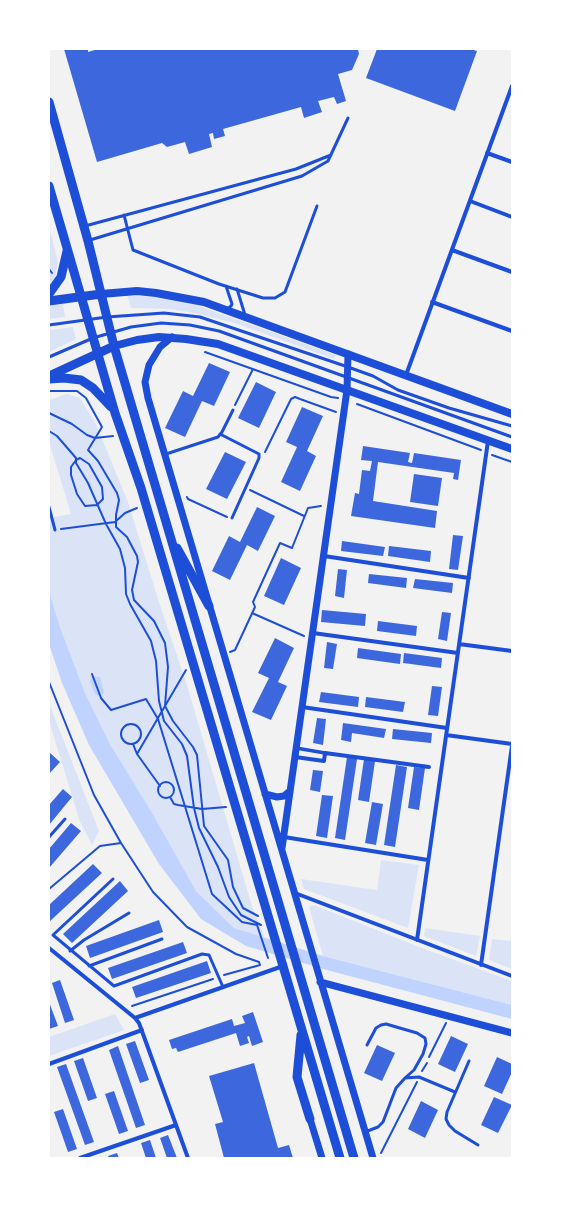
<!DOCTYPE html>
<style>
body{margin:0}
#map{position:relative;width:561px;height:1207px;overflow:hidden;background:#f2f2f2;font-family:Karla,sans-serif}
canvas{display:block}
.frame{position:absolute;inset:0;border:50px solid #fff;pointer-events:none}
</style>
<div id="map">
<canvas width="561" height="1207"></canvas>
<div class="frame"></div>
</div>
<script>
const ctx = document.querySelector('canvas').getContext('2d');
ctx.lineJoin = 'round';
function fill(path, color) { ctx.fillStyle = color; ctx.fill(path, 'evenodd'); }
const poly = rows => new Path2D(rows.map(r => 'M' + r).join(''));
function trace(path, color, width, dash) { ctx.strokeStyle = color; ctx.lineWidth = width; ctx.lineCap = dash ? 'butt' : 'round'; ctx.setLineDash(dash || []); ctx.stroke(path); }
const green = poly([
 [49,226,58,262,55,277,49,287],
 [127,295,167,298,193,304,336,355,334,359,235,323,188,312,170,309,131,308],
 [63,304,65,317,49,319,49,306],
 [73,327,76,339,49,352,49,330],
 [67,394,80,398,95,422,128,502,159,602,187,685,252,906,265,938,234,928,196,891,154,816,110,744,85,693,60,627,49,591,49,518,71,514,50,445,49,400],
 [49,703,99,831,92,845,80,822,49,721],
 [381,860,419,865,408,928,304,889,301,879,377,890],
 [314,905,422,948,512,981,512,1005,323,956,309,907],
 [425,928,480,936,476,956,424,936],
 [492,939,512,941,512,969,489,960],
 [115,1014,124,1030,49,1056,49,1037]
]);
const water = poly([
 [49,591,60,627,85,693,110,744,154,816,196,891,234,928,323,956,512,1005,512,1019,327,970,246,946,201,919,159,864,89,745,62,683,49,644],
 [92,676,100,677,104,693,101,696,96,695,93,690,90,680]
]);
const building = poly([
 [64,49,88,49,88,52,98,49,358,49,359,54,352,70,338,74,346,101,337,104,334,97,318,101,322,112,304,118,301,107,223,129,225,136,214,139,213,133,209,134,212,147,189,154,185,142,167,147,162,143,97,162],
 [377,49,470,49,477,51,455,111,366,78],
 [209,363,230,372,214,406,202,401,185,437,165,428,183,391,193,396],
 [256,382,276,392,259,428,238,418],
 [302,407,323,416,307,451,316,456,300,491,281,482,297,447,286,442],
 [363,446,410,453,408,462,412,463,414,453,461,460,458,480,453,479,454,473,378,462,373,501,437,511,435,528,351,516,355,493,359,494,362,470,370,471,372,461,361,460],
 [225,452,246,462,227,499,206,489],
 [414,474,442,478,438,506,410,502],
 [257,507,275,516,258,551,247,545,230,580,212,571,229,536,240,542],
 [453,535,463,536,458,570,449,569],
 [342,541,385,547,383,556,341,551],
 [389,546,431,551,430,562,388,556],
 [281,558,301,568,284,605,264,596],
 [338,569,347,570,344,598,335,596],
 [369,574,407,578,406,588,368,583],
 [415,579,453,583,452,593,413,588],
 [322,610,366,614,365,626,321,622],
 [442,612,451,613,447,641,438,639],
 [378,621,417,626,416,636,377,631],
 [275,638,294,648,278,682,287,686,271,720,252,712,269,678,258,673],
 [327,642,337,644,333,669,324,668],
 [358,648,401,654,400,664,357,658],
 [404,653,442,658,441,668,403,663],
 [432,686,442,687,438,716,428,715],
 [321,692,359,697,358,707,319,702],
 [366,697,405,702,403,712,365,707],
 [317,718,326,719,323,745,313,743],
 [343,723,386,729,384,738,352,733,351,742,341,740],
 [393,729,432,733,431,743,392,739],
 [50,753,60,762,49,774,49,754],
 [347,757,357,759,345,840,335,838],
 [364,759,375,761,369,802,358,800],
 [396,765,407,767,395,847,384,845],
 [414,767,425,768,419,810,408,808],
 [313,770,323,771,320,792,310,790],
 [63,789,72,797,49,825,49,805],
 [322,795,333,796,327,838,316,836],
 [372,802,383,804,376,845,365,843],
 [71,823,81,831,49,868,49,849],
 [93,864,102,873,49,922,49,905],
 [120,881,128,891,72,943,63,934],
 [159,920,163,932,90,958,86,946],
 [183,942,187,953,112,979,108,968],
 [207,961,211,973,136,998,132,987],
 [60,980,74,1020,65,1023,52,983],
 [49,1002,58,1026,49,1029],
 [253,1012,263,1042,252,1046,249,1036,247,1037,249,1043,240,1046,236,1033,178,1052,176,1048,172,1049,169,1040,232,1019,234,1026,245,1023,242,1016],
 [451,1036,468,1044,455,1072,438,1064],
 [135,1041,149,1080,140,1083,126,1044],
 [377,1045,395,1053,382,1081,364,1073],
 [118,1046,145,1125,136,1128,109,1050],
 [497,1057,512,1064,512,1072,502,1094,484,1086],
 [83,1058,97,1098,88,1101,74,1061],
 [254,1063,278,1148,289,1145,293,1158,224,1158,215,1124,223,1122,209,1076],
 [66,1064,94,1142,85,1145,57,1067],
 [114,1091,128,1131,119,1134,105,1094],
 [494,1097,512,1105,498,1133,481,1125],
 [421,1101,438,1110,425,1138,408,1129],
 [63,1109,77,1149,68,1152,54,1112],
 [168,1135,177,1158,167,1158,160,1138],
 [150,1140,156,1158,146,1158,141,1143],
 [117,1153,119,1158,109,1158,108,1156]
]);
const path = poly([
 [49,269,52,273],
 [205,352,331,397,338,398],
 [49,391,77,391,86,398,102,427,88,450,98,461,117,493,119,500,116,515,116,527,127,537,137,556,138,562,132,590,134,600,154,621,165,643,168,667,165,706,173,721,193,747,197,755,204,826,228,860,233,887,243,908,258,916],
 [357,404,481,450],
 [235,405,253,369],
 [49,413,72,424,87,435,95,438,113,436],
 [49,431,57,436,76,458,76,463,88,483,106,524,120,549,125,568,126,594,130,604,151,641,156,661,159,701,164,721,182,744,187,756,194,808,199,828,218,867,229,897,241,915,261,925],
 [265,452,291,399,295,397,300,399,336,412],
 [492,455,512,462],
 [80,458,89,464,102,487,103,499,97,505,85,506,77,494,71,475,71,467,76,460,80,458],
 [250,490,304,516],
 [187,497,188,499,227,517],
 [61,529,115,522,125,513,137,508],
 [252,613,304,636],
 [230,652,235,650,255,607,253,602,280,543,292,548,308,508,321,506],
 [92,674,101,698,111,710,146,699,158,719,212,894,242,922,257,925,268,958],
 [49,682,94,795,121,843],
 '121 734a10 10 0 1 1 20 0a10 10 0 1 1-20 0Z',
 [133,744,137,754,160,786],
 [137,754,186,670],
 '158 790a8 8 0 1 1 16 0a8 8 0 1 1-16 0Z',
 [170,797,174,804,178,805,202,809,226,807],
 [49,889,100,846,121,843,153,892,187,927,236,954,259,962,260,965,224,975],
 [132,1006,213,979],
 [429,1057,446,1023],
 [422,1071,427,1063],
 [381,1153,417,1082]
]);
const service = poly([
 [124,215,133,250,219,284,263,298,275,298,285,292,317,206],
 [85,226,296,169,331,155],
 [90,240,302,176,328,161,348,118],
 [226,286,232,304,231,306,227,309],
 [237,289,245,315],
 [49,325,107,317,164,313,200,317,348,367,373,376,398,390,449,408,512,426],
 [49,357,93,338,131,327,161,323,190,325,219,331,512,437],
 [220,434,259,454,259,458,232,518],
 [166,454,218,437,222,432,233,410],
 [49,507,55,530],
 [49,837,65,819],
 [113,879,53,935,114,986,202,954,209,955,223,987],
 [70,951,84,940,129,913],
 [89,966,162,939],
 [367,1045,376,1028,381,1025,386,1024,417,1033,425,1038,426,1044,423,1054,414,1070,405,1078],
 [469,1061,447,1112,446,1119,449,1125,455,1131,478,1145],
 [365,1132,378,1127,383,1122,396,1088,405,1078,419,1077,455,1092]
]);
const pedestrian = poly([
 [296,748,325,753]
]);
const minor = poly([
 [487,153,512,162],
 [470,201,512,217],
 [452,250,512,272],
 [432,302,512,331],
 [406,375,512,86],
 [324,556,469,578],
 [313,633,458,653],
 [459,644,512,651],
 [302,707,447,728],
 [446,735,512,744],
 [295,757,324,761,325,753,429,767],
 [284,837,428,860],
 [295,893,512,976],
 [417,940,488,441],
 [49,948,135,1018,139,1023,188,1158],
 [481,965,512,746],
 [135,1018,283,966],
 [49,1064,142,1030],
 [80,1158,176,1125]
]);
const tertiary = poly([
 [172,337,160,347,149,365,145,382,148,398,373,1158],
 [265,794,277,797,284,796,290,791],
 [282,848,347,390,348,354],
 [320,982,512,1033],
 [310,1119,322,1158]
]);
const secondary = poly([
 [101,294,137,291,156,293,204,302,512,414],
 [114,346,137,340,159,337,186,339,218,344,512,449]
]);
const primary = poly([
 [49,102,88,241,114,346,354,1158],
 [49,186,115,413,141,488,340,1158],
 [49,294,61,277,67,251],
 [49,301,101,294],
 [49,376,114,346],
 [49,379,64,378,81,380,93,388,111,407],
 [177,548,209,606],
 [301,1035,297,1077,310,1119]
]);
fill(green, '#dbe4f7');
fill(water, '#bfd3fe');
fill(building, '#3d67dc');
trace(path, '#1d4ed8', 2);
trace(service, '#1d4ed8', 3);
trace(pedestrian, '#1d4ed8', 3.5);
trace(minor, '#1d4ed8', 4);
trace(tertiary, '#1d4ed8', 7);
trace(secondary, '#1d4ed8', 8);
trace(primary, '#1d4ed8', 9);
</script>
